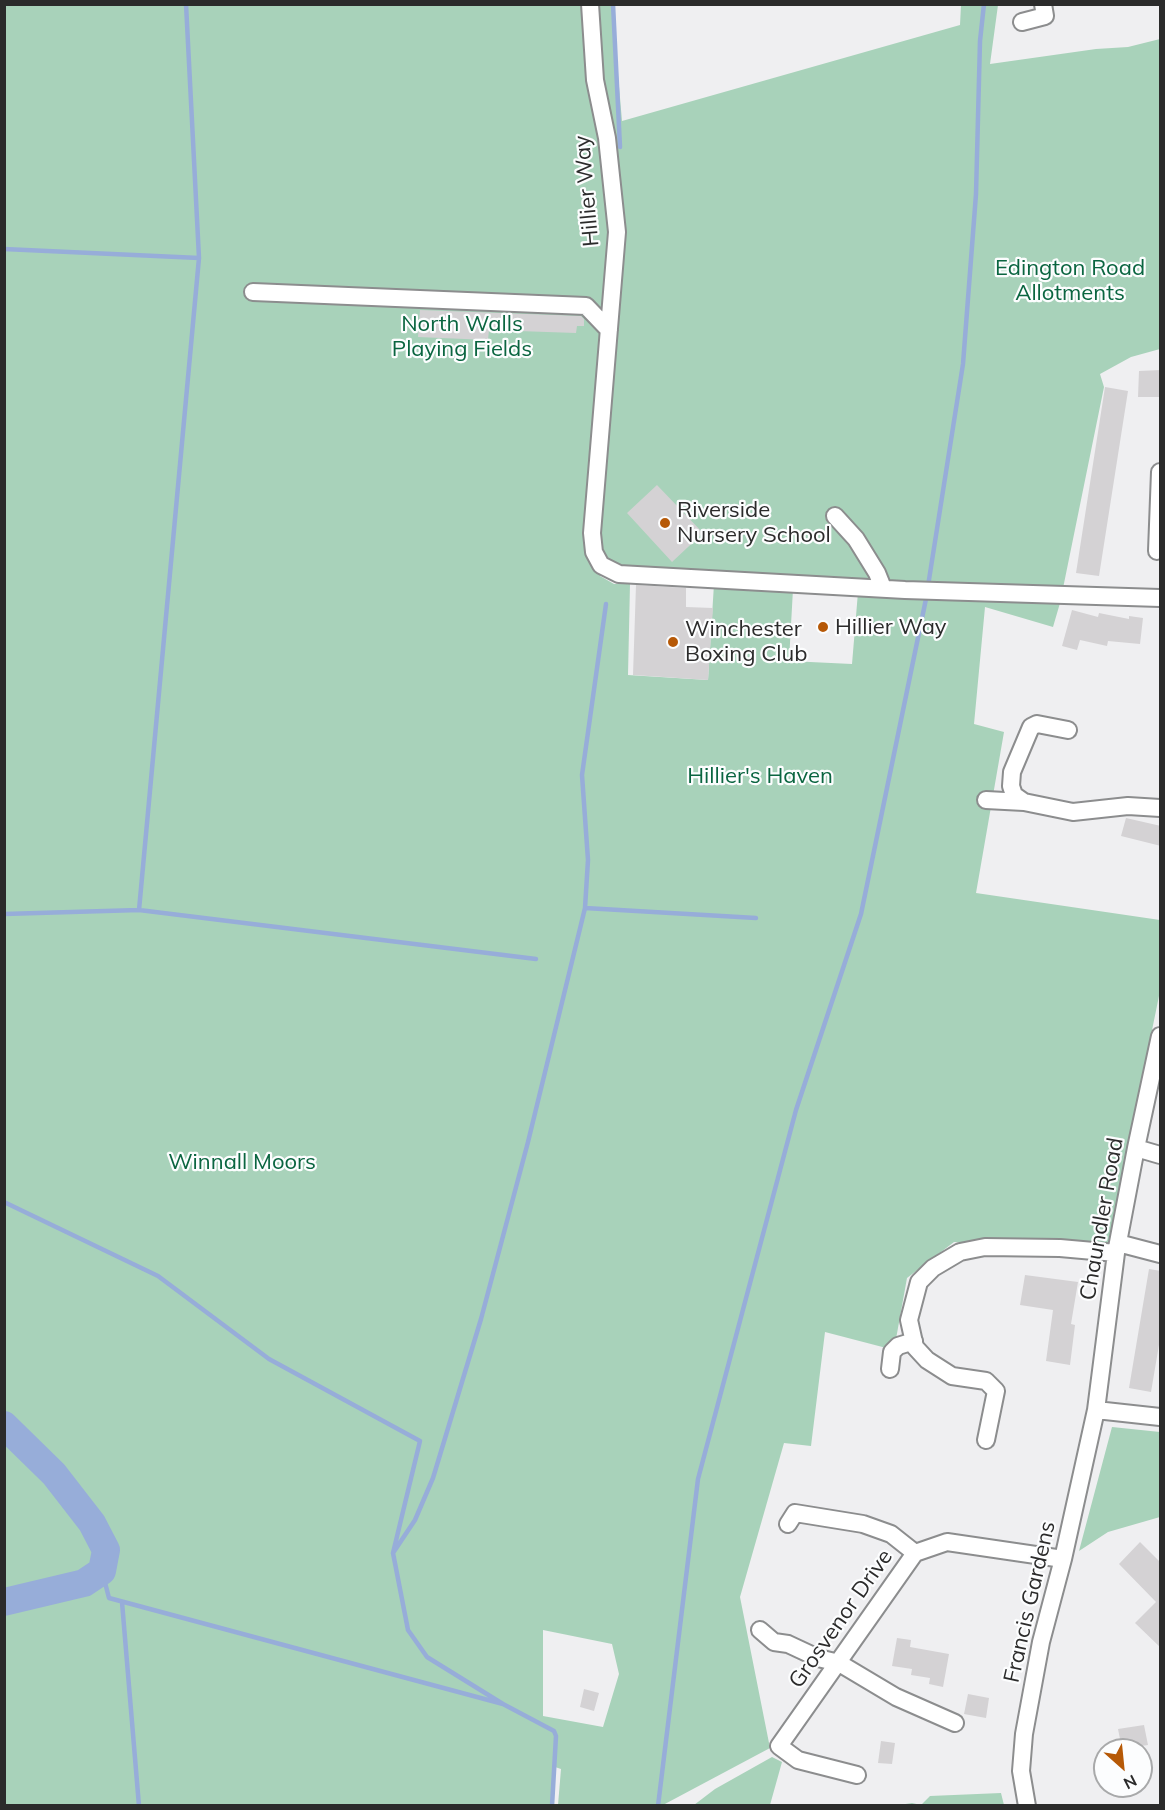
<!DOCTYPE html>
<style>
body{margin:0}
#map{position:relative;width:1165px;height:1810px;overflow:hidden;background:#efeff1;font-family:Mulish,sans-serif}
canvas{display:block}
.frame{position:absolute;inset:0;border:6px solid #2b2b2b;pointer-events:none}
.north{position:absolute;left:1093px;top:1738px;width:60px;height:60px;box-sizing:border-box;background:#fcfdfe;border:2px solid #a8a9aa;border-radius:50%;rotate:153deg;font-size:16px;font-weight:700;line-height:24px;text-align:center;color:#2b2b2b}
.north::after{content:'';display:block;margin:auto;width:21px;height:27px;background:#b65907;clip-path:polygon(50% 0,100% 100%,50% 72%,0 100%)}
</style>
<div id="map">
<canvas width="1165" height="1810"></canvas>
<div class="frame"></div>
<div class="north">N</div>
</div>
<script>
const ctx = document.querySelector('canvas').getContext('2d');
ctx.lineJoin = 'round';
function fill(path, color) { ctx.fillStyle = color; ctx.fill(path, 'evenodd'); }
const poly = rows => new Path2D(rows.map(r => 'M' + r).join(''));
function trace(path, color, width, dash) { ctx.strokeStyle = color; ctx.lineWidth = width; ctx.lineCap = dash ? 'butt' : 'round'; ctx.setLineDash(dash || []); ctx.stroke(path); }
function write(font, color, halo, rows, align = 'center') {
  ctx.font = font + ' Mulish,sans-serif'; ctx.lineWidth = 4.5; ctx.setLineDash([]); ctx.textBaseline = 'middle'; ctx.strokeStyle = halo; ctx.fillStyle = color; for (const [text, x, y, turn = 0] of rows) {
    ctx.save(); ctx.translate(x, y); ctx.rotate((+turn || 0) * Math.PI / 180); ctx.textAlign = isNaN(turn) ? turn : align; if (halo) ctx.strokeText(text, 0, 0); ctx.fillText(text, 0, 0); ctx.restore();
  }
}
const green = poly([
 [5,5,612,5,622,121,960,25,961,5,998,5,990,64,1096,49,1128,47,1160,39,1160,349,1131,357,1100,374,1104,387,1060,603,1053,627,985,607,974,724,1004,732,976,893,1160,920,1160,991,1108,1246,954,1242,907,1278,894,1350,825,1332,811,1446,784,1443,740,1597,770,1748,663,1805,558,1805,561,1769,555,1767,552,1805,5,1806],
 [601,566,905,590,900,599,858,592,852,664,789,661,793,589,714,584,708,680,628,675,630,584,614,584,600,576],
 [543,1630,612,1644,619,1674,603,1727,543,1716],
 [1112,1427,1160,1432,1160,1517,1108,1532,1079,1551],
 [772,1757,782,1762,770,1805,694,1805,715,1789],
 [1001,1793,1004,1805,899,1805,912,1803,921,1805,930,1796]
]);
const stream = poly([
 [186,4,199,258,139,910,536,959],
 [613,4,620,147],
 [4,249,199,258],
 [928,586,963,364,976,194,980,41,984,4],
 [585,908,756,918],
 [4,914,139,910],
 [4,1202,158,1276,269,1359,420,1441,393,1553,408,1630,427,1657,503,1704],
 [393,1553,415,1520,433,1478,481,1319,528,1142,585,908,588,860,582,775,606,604],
 [102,1571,109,1598,503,1704,554,1731,556,1736,552,1806],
 [122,1602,139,1806],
 [658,1806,698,1479,796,1110,861,914,927,594]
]);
const river = poly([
 [4,1425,54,1474,92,1523,106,1550,102,1571,84,1583,4,1602]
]);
const building = poly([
 [420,310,581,316,584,319,584,326,577,326,576,333,489,330,488,340,418,337],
 [1161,370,1161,397,1138,397,1139,371],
 [1105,387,1128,391,1099,576,1076,573],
 [657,485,703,533,672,562,627,513],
 [636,585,686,588,686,607,713,608,708,680,633,675],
 [1072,610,1098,617,1099,613,1129,619,1129,616,1143,618,1140,644,1108,641,1107,646,1080,640,1077,650,1062,646],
 [1126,818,1161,826,1161,846,1121,836],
 [1149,1269,1161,1271,1161,1333,1151,1392,1129,1388],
 [1025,1275,1078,1282,1071,1324,1075,1325,1070,1365,1046,1361,1053,1310,1020,1305],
 [1140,1542,1161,1563,1161,1648,1135,1623,1156,1602,1119,1564],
 [897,1638,911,1640,910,1647,949,1654,943,1687,929,1684,930,1678,911,1675,912,1669,892,1666],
 [584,1689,599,1693,594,1711,580,1707],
 [968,1694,989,1698,986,1718,964,1714],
 [1144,1725,1148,1745,1122,1749,1118,1729],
 [881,1741,895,1743,892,1764,878,1763]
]);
const minor = poly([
 [590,4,595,80,607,138,617,232,592,533,594,552,601,565,619,574,905,590,1160,598],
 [1022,22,1045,16,1043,4],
 [253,292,586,306,609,330],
 [835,516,856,539,877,573,883,588],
 [1157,551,1160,472],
 [986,800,1024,802,1073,812,1128,806,1160,808],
 [1024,802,1014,795,1011,786,1012,772,1031,727,1037,724,1068,730],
 [1136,1148,1160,1155],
 [1118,1243,1160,1254],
 [890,1369,892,1352,898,1346,914,1341],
 [1096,1410,1160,1417],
 [986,1440,996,1391,986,1381,952,1376,927,1360,915,1347,909,1320,919,1282,933,1268,960,1252,985,1247,1060,1248,1116,1253],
 [788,1524,795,1513,863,1524,891,1534,915,1553],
 [760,1630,774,1642,788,1644,818,1658,839,1663,896,1697,955,1723],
 [857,1775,798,1760,779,1746,915,1553,947,1542,1063,1559],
 [1027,1806,1021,1771,1024,1734,1041,1642,1063,1559,1096,1410,1116,1253,1136,1148,1160,1036]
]);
const markers = [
 [665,523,6,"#b65907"],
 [823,627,6,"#b65907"],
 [673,642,6,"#b65907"]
];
const streetNames = [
 ["Hillier Way",587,191,-95],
 ["Chaundler Road",1102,1219,-80],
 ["Francis Gardens",1030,1602,-77],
 ["Grosvenor Drive",841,1619,-55]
];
const parkNames = [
 ["Edington Road",1070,268],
 ["Allotments",1070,293],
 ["North Walls",462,324],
 ["Playing Fields",462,349],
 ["Hillier's Haven",760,776],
 ["Winnall Moors",242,1162]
];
const poiNames = [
 ["Riverside",677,510],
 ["Nursery School",677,535],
 ["Hillier Way",835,627],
 ["Winchester",685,629],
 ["Boxing Club",685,654]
];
fill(green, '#a8d2ba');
trace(stream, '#97add9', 4.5);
trace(river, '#97add9', 28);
fill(building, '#d4d2d4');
trace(minor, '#8c8d8e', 20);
trace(minor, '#fff', 16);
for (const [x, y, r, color] of markers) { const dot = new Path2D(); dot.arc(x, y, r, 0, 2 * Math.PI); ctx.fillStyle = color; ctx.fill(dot); trace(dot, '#fcfdfe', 2); }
write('22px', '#2b2b2b', '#fcfdfe', streetNames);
write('22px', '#0a6540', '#fcfdfe', parkNames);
write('22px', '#2b2b2b', '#fcfdfe', poiNames, 'left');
</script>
